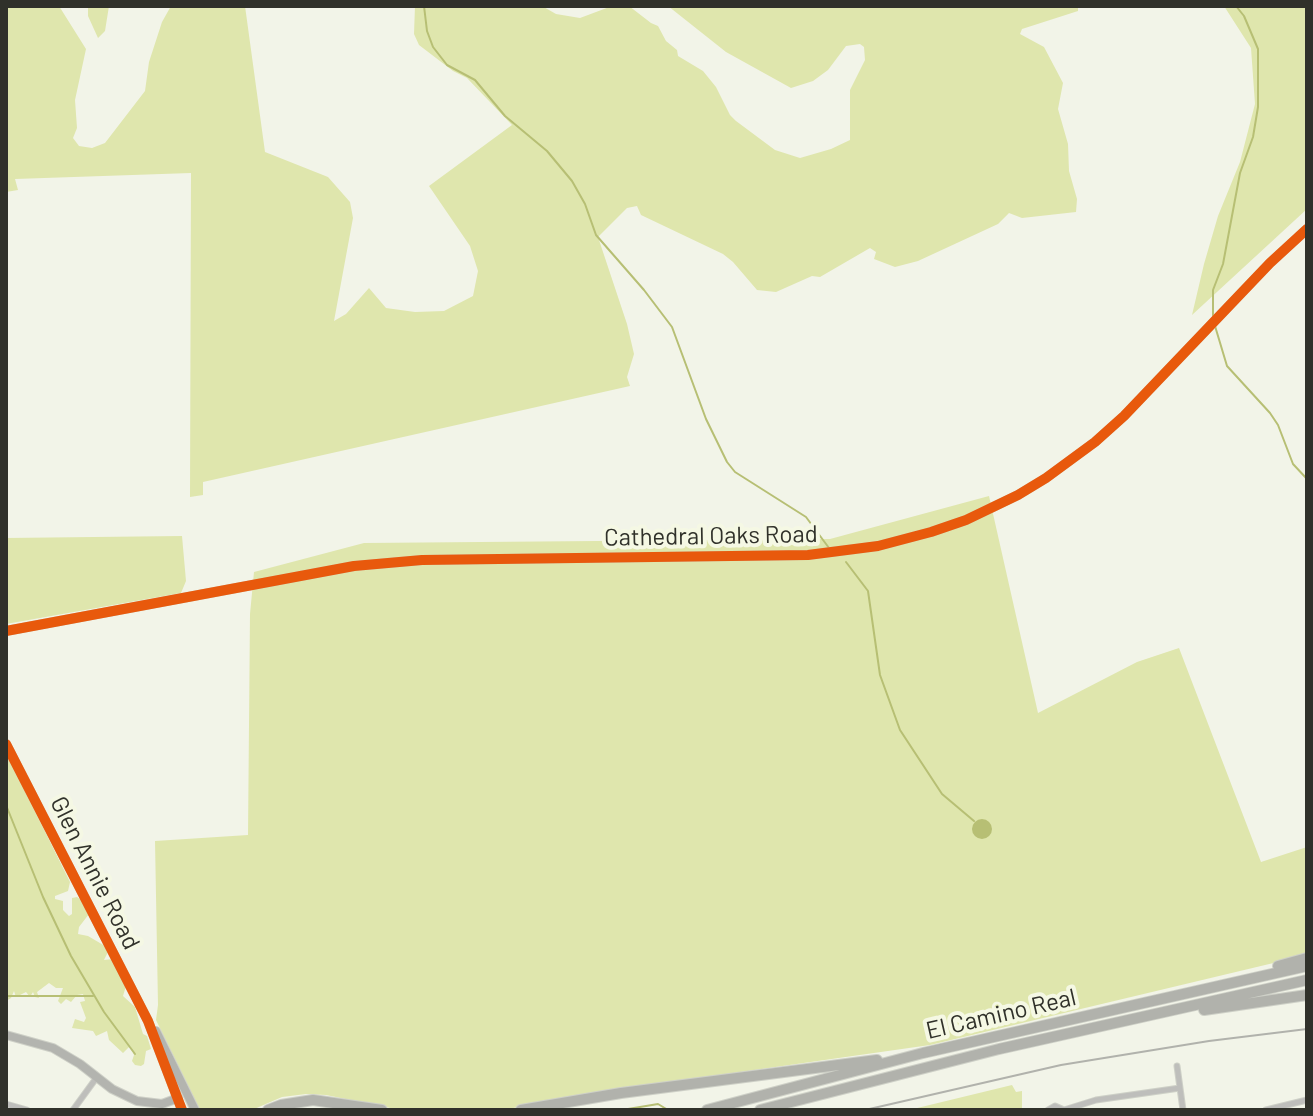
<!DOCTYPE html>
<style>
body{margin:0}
#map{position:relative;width:1313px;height:1116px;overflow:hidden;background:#f2f4e8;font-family:Barlow,sans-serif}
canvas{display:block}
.frame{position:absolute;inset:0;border:8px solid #30312a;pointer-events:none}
</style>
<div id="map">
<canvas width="1313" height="1116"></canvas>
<div class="frame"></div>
</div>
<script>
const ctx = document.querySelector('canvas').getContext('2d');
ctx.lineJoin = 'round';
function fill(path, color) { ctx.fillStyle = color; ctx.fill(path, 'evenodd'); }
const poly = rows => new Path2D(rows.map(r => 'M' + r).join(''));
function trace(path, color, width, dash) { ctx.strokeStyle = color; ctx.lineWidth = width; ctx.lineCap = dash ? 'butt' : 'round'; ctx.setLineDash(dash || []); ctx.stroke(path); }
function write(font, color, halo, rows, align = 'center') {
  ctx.font = font + ' Barlow,sans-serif'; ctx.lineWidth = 8; ctx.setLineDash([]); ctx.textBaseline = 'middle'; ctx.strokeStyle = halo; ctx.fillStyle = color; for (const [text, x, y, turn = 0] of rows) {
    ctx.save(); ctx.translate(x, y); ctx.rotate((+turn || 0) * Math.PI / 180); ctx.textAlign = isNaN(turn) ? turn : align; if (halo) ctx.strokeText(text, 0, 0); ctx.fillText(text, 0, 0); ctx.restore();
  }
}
const green = poly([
 [6,6,59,6,86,49,75,100,77,128,73,138,79,146,92,148,105,143,145,91,149,62,162,22,171,6,245,6,265,152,328,177,350,202,353,218,334,321,346,314,369,288,386,308,415,312,444,311,473,296,478,271,470,246,429,186,512,125,467,78,453,71,419,45,414,34,415,6,542,6,556,14,580,18,612,6,629,6,651,23,658,26,666,41,677,50,678,56,703,71,716,87,730,115,736,121,775,150,800,158,831,149,850,140,850,90,865,60,864,47,860,44,846,46,828,70,813,81,791,88,726,52,668,6,1078,6,1078,11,1022,29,1020,34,1044,47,1063,83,1058,109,1068,144,1069,171,1077,199,1076,212,1022,218,1009,213,998,224,918,261,895,267,874,259,876,252,870,248,820,277,812,276,776,292,757,290,733,262,723,254,641,215,637,206,627,208,598,237,627,324,634,354,627,377,630,386,203,482,203,495,190,497,191,173,15,179,18,190,6,192],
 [88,6,109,6,105,31,98,38,88,16],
 [1224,6,1307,6,1307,209,1192,315,1204,264,1218,216,1240,162,1255,104,1251,48],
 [989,496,1038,713,1137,662,1179,648,1261,862,1307,847,1307,955,930,1045,621,1089,502,1110,400,1110,326,1095,306,1094,282,1097,252,1110,200,1110,156,1020,158,1005,155,841,248,835,250,614,254,572,364,543,830,539],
 [182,536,186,581,181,593,6,624,6,538],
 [6,753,70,882,68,891,55,896,55,899,63,901,63,910,69,916,72,914,72,898,77,897,84,902,89,914,79,927,78,934,88,936,105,946,108,952,104,960,113,959,126,986,123,996,135,1007,143,1034,147,1036,151,1049,146,1051,144,1064,141,1066,135,1065,132,1061,134,1055,130,1046,123,1053,109,1040,107,1031,96,1036,93,1031,72,1028,75,1019,84,1022,86,1018,80,1002,85,1001,83,994,77,995,71,1002,66,999,61,1004,58,1001,63,988,56,988,49,983,37,992,39,998,35,997,33,992,30,997,26,992,16,997,14,991,11,998,6,1001],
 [1012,1085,1016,1092,1022,1091,1022,1110,909,1110]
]);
const water = poly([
 '972 829a10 10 0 1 1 20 0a10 10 0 1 1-20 0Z'
]);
const stream = poly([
 [424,6,427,31,433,47,447,65,475,80,505,116,547,151,572,181,585,204,596,235,644,290,672,327,706,419,727,462,735,472,806,517,829,548],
 [1213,316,1213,290,1223,264,1240,173,1253,137,1258,107,1258,49,1244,16,1236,6],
 [1215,326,1227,366,1270,413,1278,425,1293,464,1307,479],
 [846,562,868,591,880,675,900,730,942,794,974,821],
 [6,805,43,897,71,956,104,1012,135,1054],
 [6,996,93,996],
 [622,1110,658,1104,668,1110]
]);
const street = poly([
 [1177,1066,1183,1110],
 [6,1104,27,1110],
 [73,1110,97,1077],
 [1048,1110,1055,1106,1064,1110],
 [1064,1110,1096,1100,1180,1088],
 [1266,1110,1307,1100]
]);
const secondary = poly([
 [6,631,354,566,422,560,808,555,878,546,931,532,966,520,1018,495,1046,478,1095,442,1124,416,1270,263,1307,229],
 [6,744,148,1021,182,1110],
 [156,1031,195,1110],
 [6,1035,53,1048,80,1064,112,1089,137,1101,162,1104,178,1098]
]);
const highway = poly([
 [1278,966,1307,958],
 [1204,1010,1307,995],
 [268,1110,281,1105,313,1100,382,1110],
 [521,1110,621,1093,877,1060],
 [707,1110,923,1053,1307,966],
 [760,1110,999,1049,1307,980]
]);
const rail = poly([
 [865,1110,1061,1065,1209,1041,1307,1029]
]);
const cycleway = poly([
 [6,631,354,566,422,560,808,555,878,546,931,532,966,520,1018,495,1046,478,1095,442,1124,416,1270,263,1307,229],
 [6,744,148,1021,182,1110]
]);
const streetNames = [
 ["Cathedral Oaks Road",711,536,-1],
 ["Glen Annie Road",95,873,63],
 ["El Camino Real",1001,1014,-13]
];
fill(green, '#dfe6ad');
fill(water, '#b7bf74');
trace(stream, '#b7bf74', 2);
trace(street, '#ced0c7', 7);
trace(secondary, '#ced0c7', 10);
trace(highway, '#ced0c7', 12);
trace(street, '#bebebb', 5);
trace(secondary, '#b3b4af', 8);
trace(highway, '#b1b2ac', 10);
trace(rail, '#b1b2ac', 2);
trace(cycleway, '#e8590c', 10);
write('24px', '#30312a', '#f5f8e4', streetNames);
</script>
